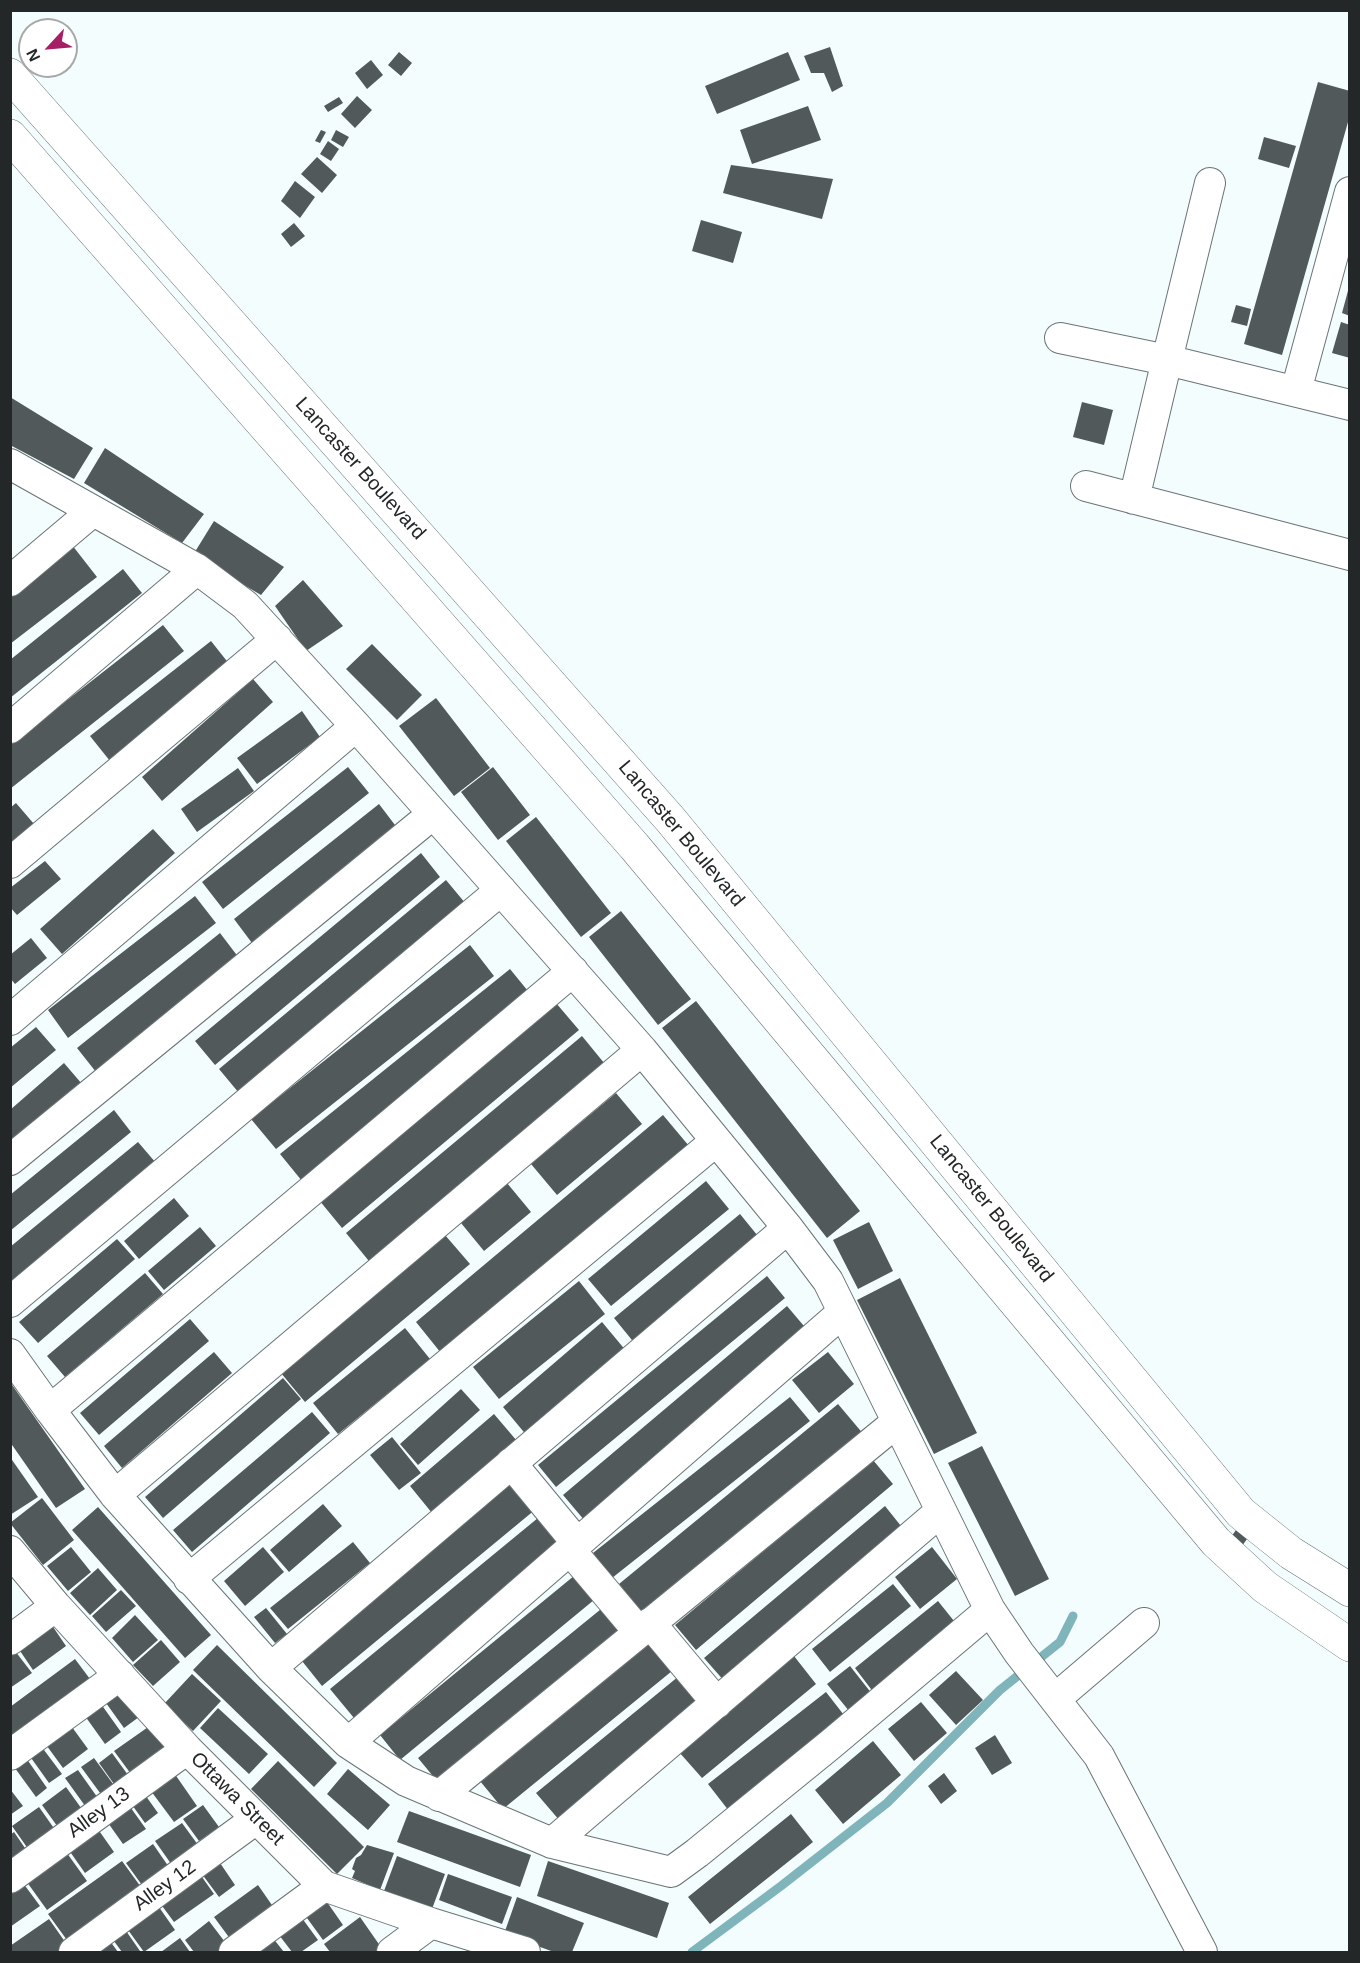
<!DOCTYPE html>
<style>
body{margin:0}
#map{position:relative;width:1360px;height:1963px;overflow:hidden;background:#f3fdfe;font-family:Helvetica,sans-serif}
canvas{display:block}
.frame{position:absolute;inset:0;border:12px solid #232727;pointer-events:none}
.north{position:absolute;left:18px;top:18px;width:60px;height:60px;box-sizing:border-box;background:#fff;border:2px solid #a7a9a9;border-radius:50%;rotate:244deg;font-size:16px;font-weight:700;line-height:24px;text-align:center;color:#232727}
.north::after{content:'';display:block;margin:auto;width:21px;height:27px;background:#a61e66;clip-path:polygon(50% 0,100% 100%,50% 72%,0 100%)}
</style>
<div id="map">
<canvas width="1360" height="1963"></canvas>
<div class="frame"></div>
<div class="north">N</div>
</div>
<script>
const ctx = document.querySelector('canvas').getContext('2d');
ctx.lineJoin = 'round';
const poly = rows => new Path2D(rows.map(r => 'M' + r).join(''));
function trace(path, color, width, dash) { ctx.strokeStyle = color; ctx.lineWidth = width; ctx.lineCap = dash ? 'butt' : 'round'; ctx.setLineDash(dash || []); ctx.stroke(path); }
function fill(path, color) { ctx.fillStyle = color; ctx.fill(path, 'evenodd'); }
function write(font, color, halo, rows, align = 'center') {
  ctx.font = font + ' Helvetica,sans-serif'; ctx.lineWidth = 6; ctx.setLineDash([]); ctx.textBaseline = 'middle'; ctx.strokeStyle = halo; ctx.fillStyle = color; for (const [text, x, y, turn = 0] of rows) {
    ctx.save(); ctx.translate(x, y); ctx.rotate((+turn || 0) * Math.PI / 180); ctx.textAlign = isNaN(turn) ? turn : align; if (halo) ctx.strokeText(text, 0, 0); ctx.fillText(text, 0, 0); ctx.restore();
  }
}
const stream = poly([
 [692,1952,781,1886,887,1803,1000,1690,1060,1642,1073,1616]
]);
const building = poly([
 [830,47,843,86,832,92,824,73,811,73,804,56],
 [399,52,412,63,401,76,388,65],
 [788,52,800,80,717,114,705,86],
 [371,60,383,75,367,89,355,73],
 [1318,82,1350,91,1350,115,1282,355,1244,344],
 [357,96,372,110,355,128,341,114],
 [339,97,343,103,328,112,324,106],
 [808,106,821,140,752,164,740,130],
 [321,130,326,132,320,143,315,141],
 [336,130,349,137,343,147,331,140],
 [1264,137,1296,146,1289,168,1258,159],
 [328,141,339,149,331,161,320,154],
 [317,157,337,175,322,193,301,174],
 [731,165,833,179,822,219,723,193],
 [295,181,315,197,300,218,281,201],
 [701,220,742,232,733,263,692,251],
 [294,223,305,236,291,247,281,234],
 [1349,287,1350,287,1350,316,1342,313],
 [1236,305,1251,309,1247,326,1231,322],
 [1341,322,1350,325,1350,358,1332,353],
 [10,397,93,448,74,479,10,445],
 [1082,402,1113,410,1104,445,1073,437],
 [105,448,204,514,182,543,84,483],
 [214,521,284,567,261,595,193,555],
 [72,545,97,577,10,644,10,593],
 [123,569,142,593,10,698,10,660],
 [303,580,343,626,306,651,275,606],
 [163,625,184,651,10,789,10,745],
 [211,641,230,665,110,761,90,736],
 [372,644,422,695,397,720,346,669],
 [253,679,273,702,162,801,142,777],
 [436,698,490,768,454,796,399,726],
 [302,711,320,737,257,784,237,758],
 [348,767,369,793,223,909,202,882],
 [493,767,530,815,498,840,461,792],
 [238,768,254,791,197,832,181,809],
 [16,803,34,824,10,845,10,808],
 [379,804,398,829,252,943,234,919],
 [536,817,611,913,581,937,506,841],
 [153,829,175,853,62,954,40,929],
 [421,853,440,877,215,1065,195,1041],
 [45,861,61,879,17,915,10,907,10,888],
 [446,880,471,910,244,1099,219,1069],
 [195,896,216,923,68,1038,48,1010],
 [621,911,691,999,658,1025,589,937],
 [220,933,239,958,96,1072,77,1048],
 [31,938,47,958,15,984,10,978,10,955],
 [470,945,494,976,276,1149,251,1119],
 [510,969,532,996,302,1181,280,1154],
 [696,1001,860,1211,827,1238,662,1028],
 [556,1003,579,1030,342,1228,319,1200],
 [36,1027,56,1050,10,1088,10,1048],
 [582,1036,609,1069,373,1266,346,1233],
 [64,1063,82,1084,10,1146,10,1110],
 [616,1093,642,1124,557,1195,531,1164],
 [114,1110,131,1132,10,1231,10,1195],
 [663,1115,689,1146,441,1353,416,1322],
 [138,1142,156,1163,10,1282,10,1247],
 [706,1181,729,1209,611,1306,588,1279],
 [507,1183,531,1212,484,1251,461,1223],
 [174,1198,189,1216,139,1259,124,1241],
 [740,1214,762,1241,636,1345,614,1318],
 [869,1222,893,1271,858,1289,833,1240],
 [200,1227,216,1246,164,1290,148,1271],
 [445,1235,470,1264,305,1402,281,1373],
 [117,1239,135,1259,38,1343,19,1322],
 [145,1273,163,1294,65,1377,47,1356],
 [767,1276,785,1298,556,1487,538,1465],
 [900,1278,977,1433,934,1454,857,1300],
 [579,1281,605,1314,499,1399,473,1367],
 [787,1306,809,1332,585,1521,563,1495],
 [190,1319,209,1341,99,1435,80,1413],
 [602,1322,627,1352,528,1437,503,1407],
 [405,1328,430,1359,338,1434,313,1403],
 [214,1352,232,1373,122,1468,104,1446],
 [828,1352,854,1384,819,1413,792,1380],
 [283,1378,301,1399,163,1518,145,1497],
 [10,1382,85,1489,56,1508,10,1442],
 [461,1389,480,1410,418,1465,400,1444],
 [790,1397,810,1421,612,1578,593,1553],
 [838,1404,865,1436,646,1617,619,1584],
 [312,1412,330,1433,192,1552,173,1530],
 [494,1414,517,1441,432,1513,410,1486],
 [392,1437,421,1473,399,1490,370,1455],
 [982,1446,1049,1579,1015,1596,948,1463],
 [10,1457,38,1497,10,1515],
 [873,1460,893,1484,696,1650,675,1625],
 [518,1474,542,1504,322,1686,298,1656],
 [42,1498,74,1540,43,1565,10,1523],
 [323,1504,342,1526,289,1572,270,1550],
 [885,1506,905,1531,726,1683,704,1658],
 [98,1507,211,1635,185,1658,72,1530],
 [544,1513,567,1541,354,1718,330,1689],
 [1236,1530,1247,1539,1242,1546,1231,1537],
 [353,1542,370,1563,288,1629,270,1608],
 [71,1547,91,1572,68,1591,47,1566],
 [263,1547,284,1572,245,1606,224,1581],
 [932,1547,957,1579,920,1609,895,1577],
 [98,1568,117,1590,90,1615,70,1593],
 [580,1571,600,1595,400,1760,380,1735],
 [893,1584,911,1606,830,1672,812,1649],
 [121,1590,136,1606,106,1632,92,1616],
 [938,1601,958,1626,874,1693,855,1668],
 [606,1605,624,1629,437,1781,418,1758],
 [266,1608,287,1634,275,1643,254,1617],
 [135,1615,158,1640,133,1662,112,1638],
 [49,1621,66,1646,33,1670,16,1645],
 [161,1640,180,1662,153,1686,133,1665],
 [650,1643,672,1671,503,1809,480,1781],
 [217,1645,337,1763,314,1787,193,1670],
 [12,1647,32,1673,10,1688,10,1648],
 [794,1656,816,1684,702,1778,679,1752],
 [75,1659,93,1683,10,1742,10,1707],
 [850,1666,876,1699,854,1717,827,1684],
 [956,1671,983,1700,956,1725,929,1695],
 [192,1674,221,1701,193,1731,164,1704],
 [679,1676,702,1704,560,1821,536,1793],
 [116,1685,139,1717,124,1728,101,1696],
 [826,1692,847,1719,729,1811,708,1784],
 [96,1697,121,1732,105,1744,80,1709],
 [921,1702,947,1733,914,1761,888,1729],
 [218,1708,268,1754,249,1774,200,1728],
 [69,1723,88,1749,63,1768,44,1742],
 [151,1725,170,1752,134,1778,114,1751],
 [995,1735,1012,1763,992,1775,975,1748],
 [873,1741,901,1775,843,1824,815,1790],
 [41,1746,62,1774,49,1783,29,1755],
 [112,1753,128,1775,114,1784,99,1763],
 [24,1755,47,1788,36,1797,12,1764],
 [94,1758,116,1788,103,1797,81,1767],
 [278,1761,364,1847,337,1874,251,1789],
 [348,1769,390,1805,368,1830,327,1794],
 [78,1770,100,1801,88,1810,65,1778],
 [172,1770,197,1806,174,1822,148,1787],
 [944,1773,957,1791,941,1804,928,1786],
 [66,1787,84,1812,60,1830,42,1805],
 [10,1789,23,1806,10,1815],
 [143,1792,158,1813,145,1823,130,1802],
 [128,1804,146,1829,123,1844,106,1820],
 [203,1805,219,1827,199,1841,183,1819],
 [39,1807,58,1834,31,1853,12,1826],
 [409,1811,531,1855,520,1887,397,1842],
 [791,1814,813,1842,710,1924,688,1897],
 [182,1823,201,1849,174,1868,155,1841],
 [95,1825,114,1852,85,1873,66,1846],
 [14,1832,27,1851,10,1863,10,1835],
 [153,1844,173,1873,147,1892,126,1863],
 [367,1845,394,1853,380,1890,352,1878,355,1871,352,1869,356,1858,361,1855],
 [64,1849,87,1881,47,1910,24,1878],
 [397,1856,445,1874,432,1909,384,1891],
 [216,1857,235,1885,219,1897,199,1870],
 [122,1861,146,1894,72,1947,48,1914],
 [548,1861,669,1903,657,1938,537,1896],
 [197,1870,214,1894,174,1922,157,1899],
 [448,1874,512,1897,502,1924,439,1900],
 [23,1883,40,1906,10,1927,10,1892],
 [258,1885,274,1908,231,1940,214,1917],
 [320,1892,343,1925,323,1940,299,1907],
 [517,1897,584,1923,572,1952,554,1952,504,1934],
 [154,1900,175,1930,144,1952,123,1923],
 [296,1910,318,1940,301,1952,292,1952,273,1927],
 [360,1917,383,1950,379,1952,330,1952,324,1944],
 [49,1919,68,1946,58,1952,10,1952,10,1946],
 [209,1921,228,1946,219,1952,194,1952,185,1940],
 [124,1928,140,1951,138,1952,122,1952,111,1937],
 [268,1932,284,1952,240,1952],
 [107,1937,118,1952,100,1952,95,1946],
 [180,1938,190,1952,161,1952]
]);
const minor = poly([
 [1060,338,1167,360,1210,183],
 [1296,391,1350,192],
 [10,464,197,569,245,605,356,726,642,1050,788,1228,828,1281,990,1610,1019,1653,1099,1756,1202,1952],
 [1086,486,1350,555],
 [1134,499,1167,360,1350,405],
 [10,581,93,511],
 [10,728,197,569],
 [10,863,277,639],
 [10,1020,356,726],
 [10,1160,433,814],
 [10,1302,501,890],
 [10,1354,50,1410,115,1495,271,1668,348,1743,406,1781,552,1843,671,1872,697,1853,831,1744,990,1610],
 [50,1410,573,971],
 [511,1463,577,1543],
 [115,1495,642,1050],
 [570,1550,639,1632],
 [10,1551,56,1606,187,1749,324,1886,431,1923,525,1952],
 [189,1579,716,1141],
 [650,1623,717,1703],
 [10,1640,56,1606],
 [271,1668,788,1228],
 [1055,1699,1144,1623],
 [348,1743,843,1312],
 [10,1755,120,1675],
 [439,1796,897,1422],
 [552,1843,941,1511],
 [10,1878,187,1749],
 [74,1952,256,1819],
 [234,1952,324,1886],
 [392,1952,431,1923]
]);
const major = poly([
 [10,75,670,819,1241,1513,1291,1553,1350,1590],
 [10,136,634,846,1216,1542,1265,1587,1350,1645]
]);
const streetNames = [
 ["Lancaster Boulevard",360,469,48],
 ["Lancaster Boulevard",681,834,50],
 ["Lancaster Boulevard",991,1209,51],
 ["Ottawa Street",237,1799,45],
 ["Alley 13",99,1813,-36],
 ["Alley 12",165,1886,-36]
];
trace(stream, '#7fb5ba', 9);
fill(building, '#51595a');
trace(minor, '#6b7475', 32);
trace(major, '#6b7475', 34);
trace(minor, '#fff', 30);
trace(major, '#fff', 33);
write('20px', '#232727', '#fff', streetNames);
</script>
